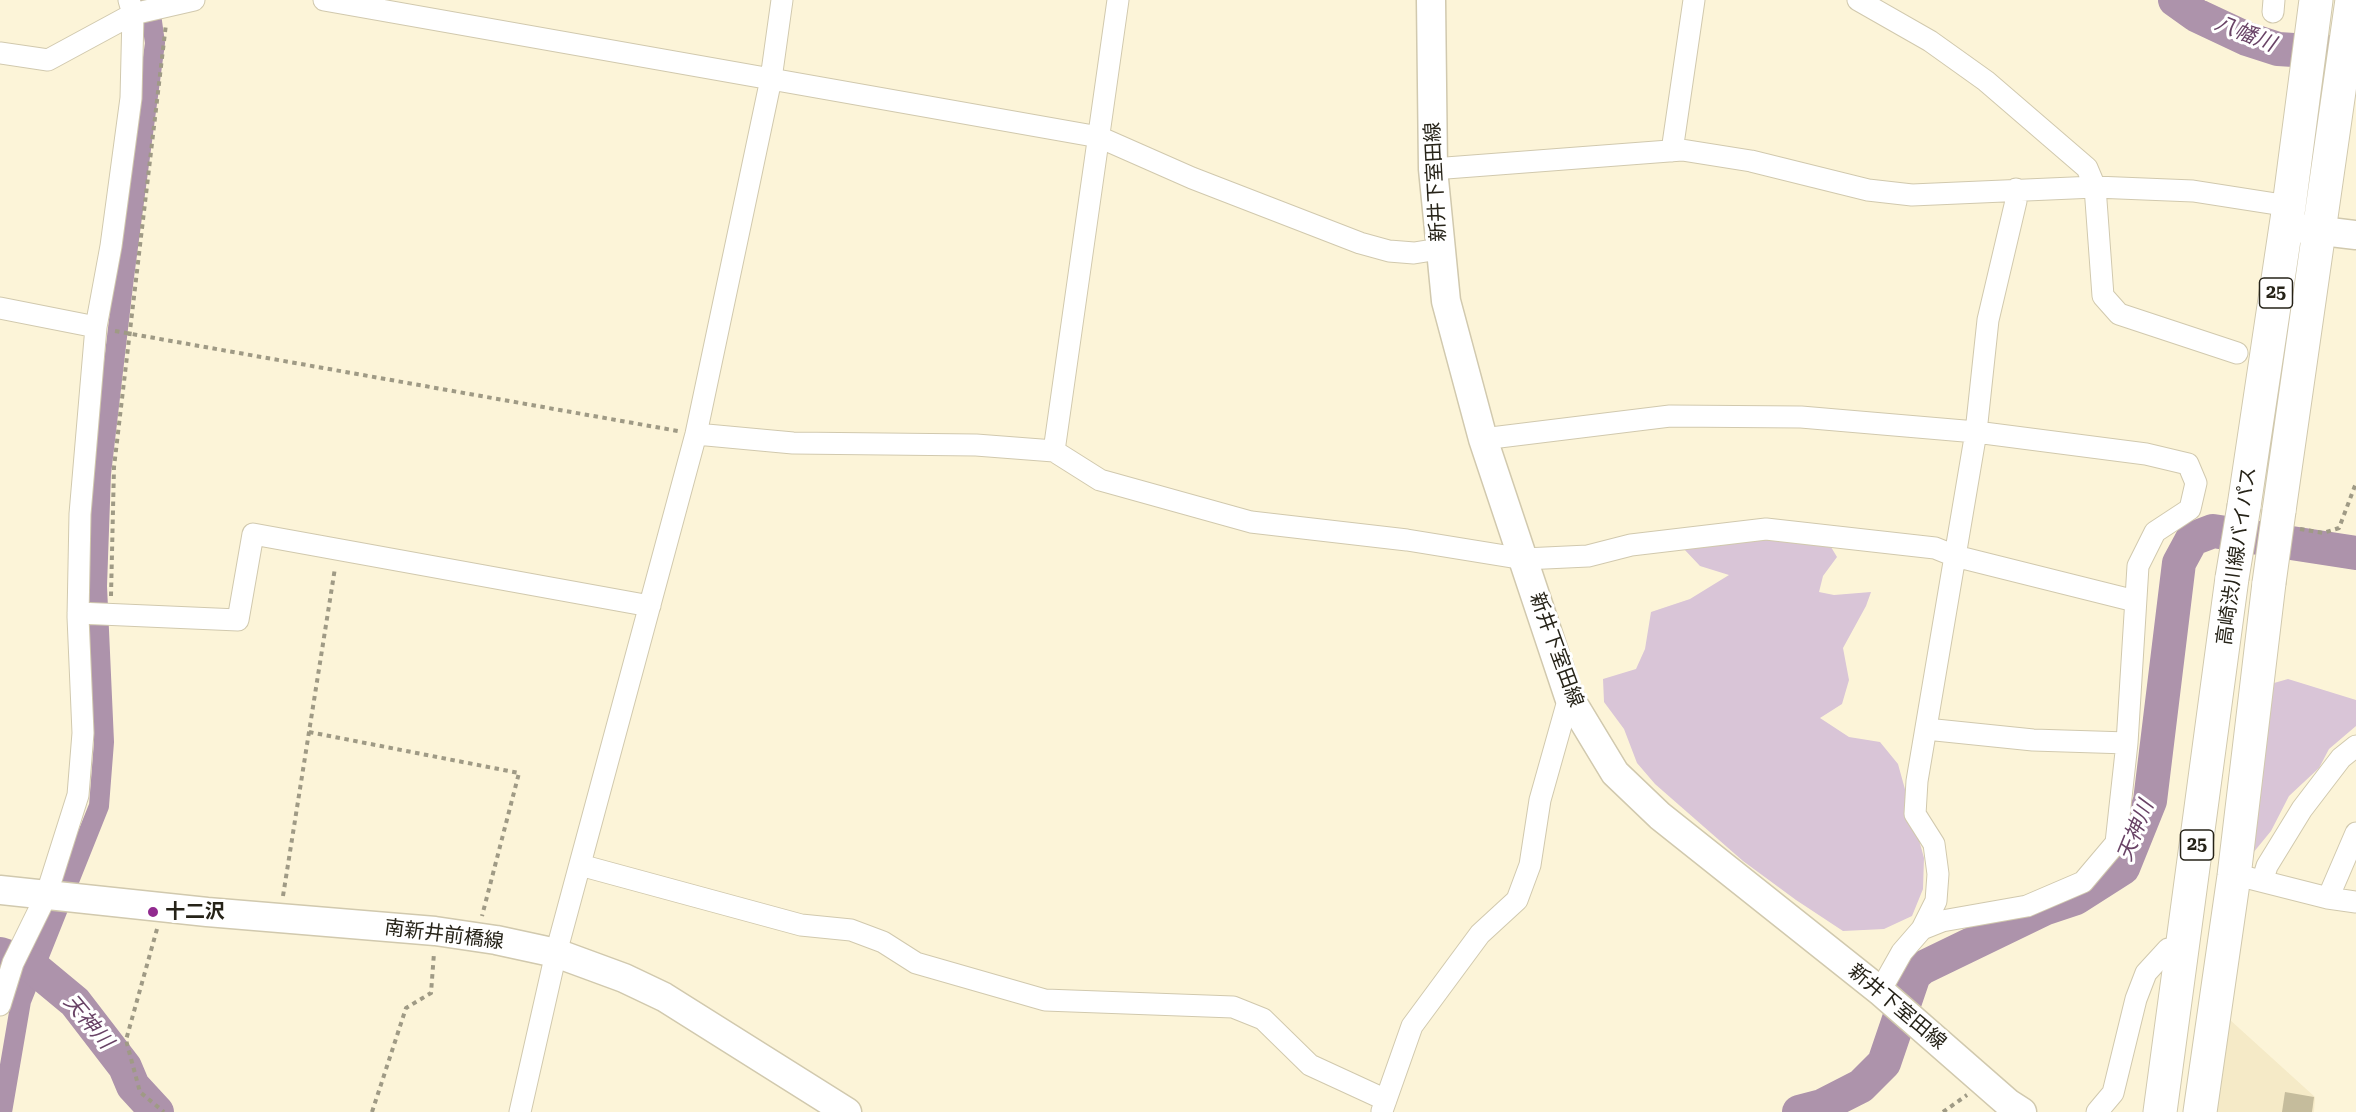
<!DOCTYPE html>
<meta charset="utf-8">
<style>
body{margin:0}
canvas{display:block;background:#fcf4d8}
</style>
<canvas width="2356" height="1112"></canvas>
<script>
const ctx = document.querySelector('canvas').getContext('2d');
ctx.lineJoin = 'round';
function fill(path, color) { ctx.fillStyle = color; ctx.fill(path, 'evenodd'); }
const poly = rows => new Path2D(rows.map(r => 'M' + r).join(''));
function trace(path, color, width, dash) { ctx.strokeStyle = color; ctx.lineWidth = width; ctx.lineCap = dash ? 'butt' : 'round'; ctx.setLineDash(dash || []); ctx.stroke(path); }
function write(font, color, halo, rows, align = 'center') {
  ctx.font = font + ' "Roboto Serif","Noto Sans JP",serif'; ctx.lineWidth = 6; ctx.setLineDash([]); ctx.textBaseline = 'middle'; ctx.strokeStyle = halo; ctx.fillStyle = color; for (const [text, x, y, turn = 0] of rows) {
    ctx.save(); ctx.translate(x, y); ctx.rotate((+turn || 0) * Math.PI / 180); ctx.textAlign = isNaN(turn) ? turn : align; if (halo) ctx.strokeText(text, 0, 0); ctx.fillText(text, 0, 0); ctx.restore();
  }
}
const built = poly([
 [2229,1019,2315,1097,2314,1112,2214,1112]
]);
const green = poly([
 [1694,536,1828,542,1837,557,1823,576,1819,592,1834,595,1871,592,1866,606,1843,648,1849,680,1842,704,1820,718,1849,737,1880,742,1898,764,1924,858,1923,889,1912,916,1884,929,1843,931,1796,900,1743,861,1655,784,1637,763,1624,729,1604,702,1603,679,1636,669,1645,649,1651,612,1690,599,1729,575,1700,566,1683,548],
 [2288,679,2356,700,2356,726,2329,749,2319,768,2289,796,2271,831,2244,864,2267,685]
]);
const canal = poly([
 [2,1112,21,1001,99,806,104,742,97,586,101,474,124,277,155,43,149,0]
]);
const river = poly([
 [2175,0,2196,15,2247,39,2278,49,2341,53],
 [0,954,28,963,75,1002,125,1067,133,1086,157,1112],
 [1799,1112,1822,1106,1861,1086,1884,1063,1914,975,1922,968,2046,908,2076,898,2123,868,2150,801,2179,563,2192,539,2213,531,2356,553]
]);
const building = poly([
 [2285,1092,2314,1097,2312,1112,2282,1112]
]);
const path = poly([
 [115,331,678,431],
 [2300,529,2323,533,2339,528,2356,483],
 [111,596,114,467,166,24],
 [309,732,519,773,482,916],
 [283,896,335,568],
 [157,929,126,1040,140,1092,164,1112],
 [372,1112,406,1008,431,993,434,953],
 [1943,1112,1967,1095]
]);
const minor = poly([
 [324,0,1099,137,1192,178,1360,243,1389,251,1414,253,1439,249],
 [1858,0,1930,41,1986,81,2087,168,2095,187,2103,296,2119,314,2237,353],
 [2273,12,2274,0],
 [0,53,48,60,133,14,194,0],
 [1672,151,1694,0],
 [1433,169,1682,150,1751,161,1868,190,1912,195,2095,187,2193,191,2289,206],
 [0,308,96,327],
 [696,434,793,443,976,445,1054,451,1100,480,1251,522,1407,540,1524,559,1588,556,1631,545,1766,529,1935,548,1955,556,2135,601],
 [1483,439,1670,416,1801,417,1976,432,2146,454,2188,464,2196,483,2190,509,2155,532,2138,566,2127,743,2116,843,2083,882,2027,906,1942,921,1922,929,1902,952,1880,991],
 [1054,451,1118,0],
 [78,613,238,620,253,534,650,606],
 [1926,729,2033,740,2127,743],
 [580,865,801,925,851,930,883,942,916,963,1045,1000,1233,1007,1263,1019,1310,1065,1386,1100],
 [2249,878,2328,898,2356,902],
 [2263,879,2267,866,2302,809,2341,758,2356,746],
 [2328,898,2356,833],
 [1922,929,1936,901,1938,874,1934,844,1915,814,1917,781,1976,432,1988,320,2016,201,2016,189],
 [0,1005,13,963,46,896,78,795,83,733,78,617,80,514,96,327,111,246,131,98,133,14,129,0],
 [1382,1111,1412,1026,1480,934,1517,900,1530,865,1540,800,1569,697],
 [520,1112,556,953,696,434,771,79,782,0],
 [2097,1112,2113,1093,2136,999,2146,973,2168,949]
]);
const secondary = poly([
 [1431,0,1433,169,1446,301,1483,439,1569,697,1615,773,1660,816,1880,991,2008,1103,2022,1112],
 [2297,228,2356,235],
 [0,890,207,912,435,931,496,940,556,953,624,978,664,997,847,1112]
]);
const primary = poly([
 [2244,506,2289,206,2316,0],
 [2279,511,2352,0],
 [2160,1112,2232,578],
 [2200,1112,2234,876,2269,583]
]);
const primaryBridge = poly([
 [2232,578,2244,506],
 [2269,583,2279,511]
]);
const markers = [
 [153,912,6,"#912a8f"]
];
const shields = [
 [2276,293,33],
 [2197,845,33]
];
const shieldNames = [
 ["25",2276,293],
 ["25",2197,845]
];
const streetNames = [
 ["新井下室田線",1436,182,-93],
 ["高崎渋川線バイパス",2237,556,-82],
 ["新井下室田線",1556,650,70],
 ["南新井前橋線",444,935,7],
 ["新井下室田線",1897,1007,40]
];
const poiNames = [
 ["十二沢",165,912]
];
const waterNames = [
 ["八幡川",2245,34,22],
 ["天神川",2136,831,-68],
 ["天神川",88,1022,50]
];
fill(built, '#f5eac7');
fill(green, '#d9c5d7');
trace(canal, '#ad93ab', 20);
trace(river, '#ad93ab', 34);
fill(building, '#c5bc9c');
trace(minor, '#d1c9ae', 23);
trace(secondary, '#d1c9ae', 31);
trace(primary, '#d1c9ae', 35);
trace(path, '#9f9a85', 4, [4.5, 4.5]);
trace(minor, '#fff', 21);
trace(secondary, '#fff', 28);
trace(primary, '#fff', 33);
trace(primaryBridge, '#d1c9ae', 35, []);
trace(primaryBridge, '#fff', 33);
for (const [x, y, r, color] of markers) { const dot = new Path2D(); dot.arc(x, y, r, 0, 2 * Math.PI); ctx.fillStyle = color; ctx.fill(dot); trace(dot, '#fff', 2); }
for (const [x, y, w] of shields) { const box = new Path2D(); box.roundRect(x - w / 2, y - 15, w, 30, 4.5); ctx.fillStyle = '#fff'; ctx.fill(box); trace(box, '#262318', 1.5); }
write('bold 18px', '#262318', null, shieldNames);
write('20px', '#262318', '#fff', streetNames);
write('bold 20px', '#262318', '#fff', poiNames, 'left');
write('italic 21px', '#694366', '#fff', waterNames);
</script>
